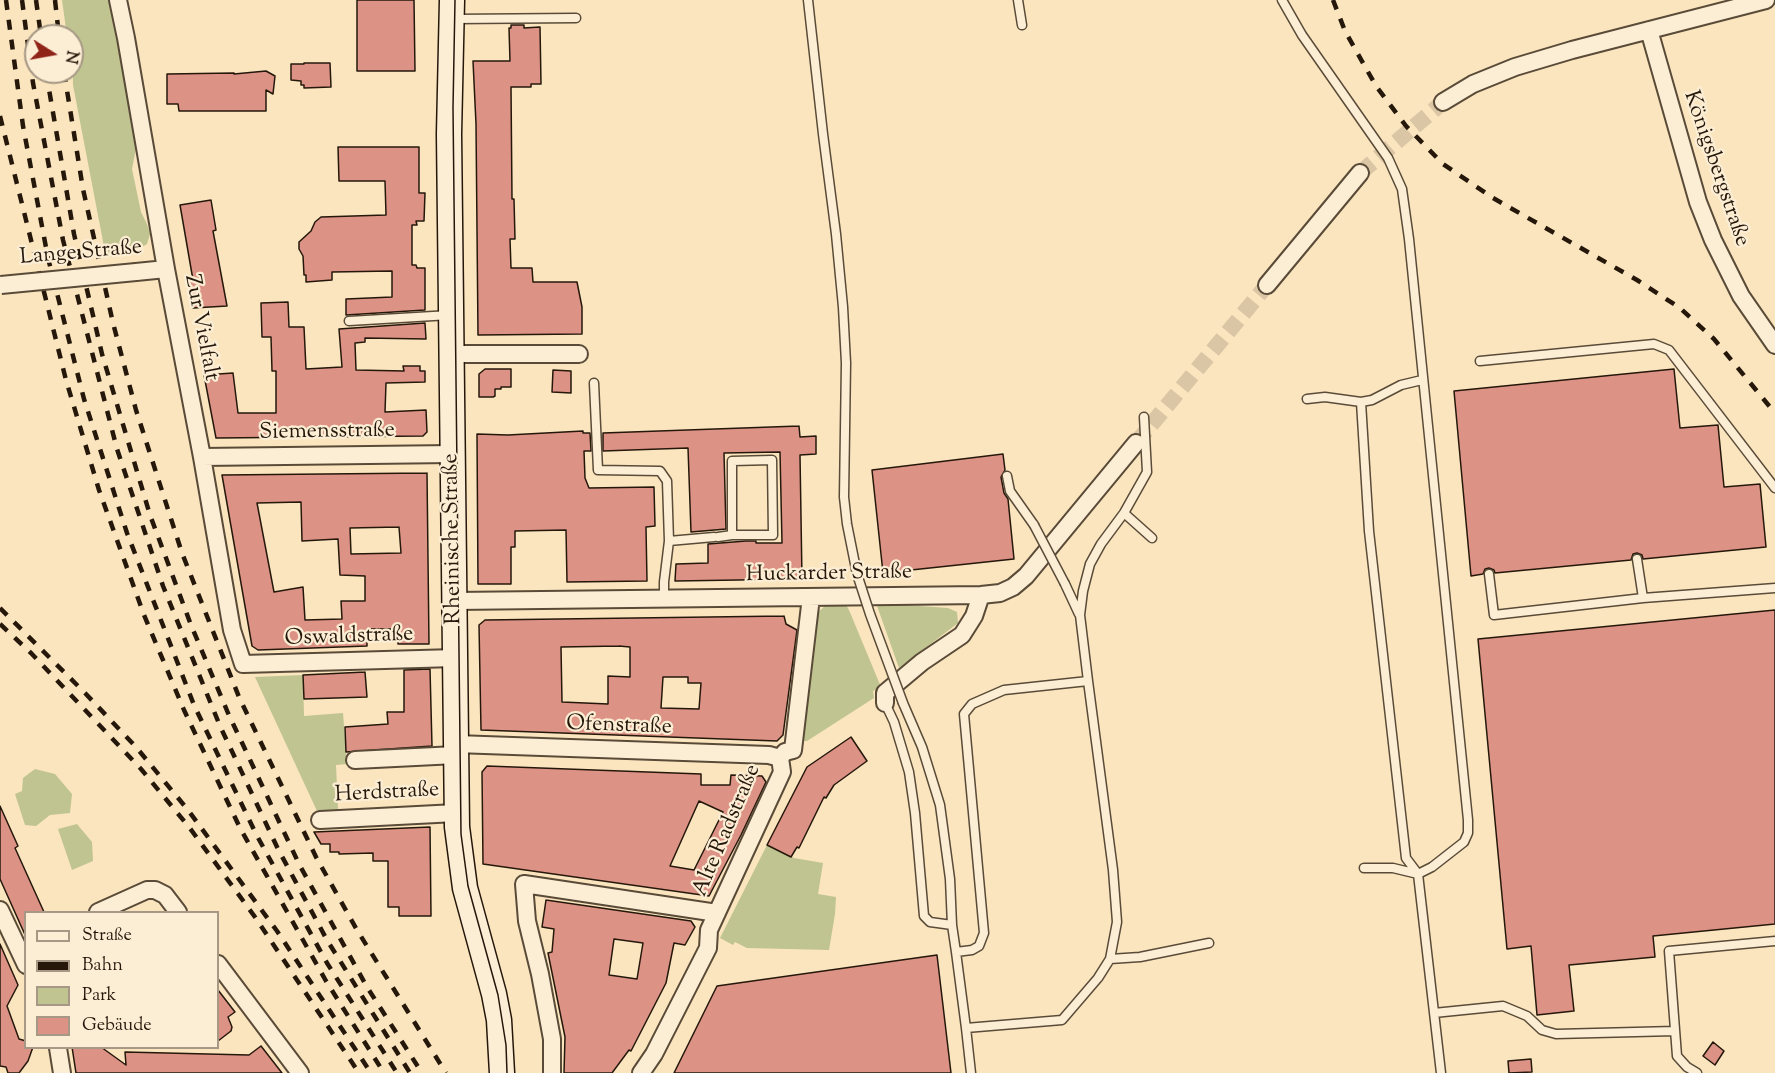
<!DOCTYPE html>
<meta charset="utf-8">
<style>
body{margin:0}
#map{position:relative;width:1775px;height:1073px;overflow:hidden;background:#fae5bf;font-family:"Sorts Mill Goudy",serif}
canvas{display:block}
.legend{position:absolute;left:24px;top:911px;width:195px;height:138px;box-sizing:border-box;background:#fceed5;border:2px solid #a69884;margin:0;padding:8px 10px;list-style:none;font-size:18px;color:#25180b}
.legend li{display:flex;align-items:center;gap:12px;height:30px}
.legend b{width:30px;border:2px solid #a69884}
.north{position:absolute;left:24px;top:24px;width:60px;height:60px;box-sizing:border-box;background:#fceed5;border:2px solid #a69884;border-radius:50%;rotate:101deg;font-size:16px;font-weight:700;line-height:24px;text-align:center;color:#25180b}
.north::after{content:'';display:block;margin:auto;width:21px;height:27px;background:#8f2418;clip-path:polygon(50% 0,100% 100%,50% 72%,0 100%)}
</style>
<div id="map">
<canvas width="1775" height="1073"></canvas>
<ul class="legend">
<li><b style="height:8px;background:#fceed5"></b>Straße</li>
<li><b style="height:8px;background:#25180b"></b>Bahn</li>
<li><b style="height:16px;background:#c0c490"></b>Park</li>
<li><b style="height:16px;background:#dc9285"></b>Gebäude</li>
</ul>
<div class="north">N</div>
</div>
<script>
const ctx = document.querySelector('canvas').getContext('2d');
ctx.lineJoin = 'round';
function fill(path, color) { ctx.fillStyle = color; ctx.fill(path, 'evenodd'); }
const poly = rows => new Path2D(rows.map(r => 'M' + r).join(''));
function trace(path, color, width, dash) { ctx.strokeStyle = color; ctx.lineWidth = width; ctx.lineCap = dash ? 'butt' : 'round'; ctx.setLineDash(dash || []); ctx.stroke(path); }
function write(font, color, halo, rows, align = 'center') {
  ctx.font = font + ' "Sorts Mill Goudy",serif'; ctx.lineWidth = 4.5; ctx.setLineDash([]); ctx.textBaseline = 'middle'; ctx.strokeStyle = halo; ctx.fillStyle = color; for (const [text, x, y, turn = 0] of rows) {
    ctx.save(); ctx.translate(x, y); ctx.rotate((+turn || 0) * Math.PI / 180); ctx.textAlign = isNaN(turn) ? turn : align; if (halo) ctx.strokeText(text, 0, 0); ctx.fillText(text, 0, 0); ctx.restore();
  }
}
const green = poly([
 [62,0,111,0,131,100,137,143,132,169,141,212,147,224,150,234,147,244,129,255,106,257,73,85,72,36,67,36],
 [841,603,846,605,849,610,881,687,873,691,874,698,807,741,804,741,802,739,816,614,825,606],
 [876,603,948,608,957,612,958,623,899,668],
 [303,675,304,716,343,713,347,764,336,765,338,810,317,811,255,677],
 [35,769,55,774,72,794,70,813,50,815,36,826,25,825,15,794,22,791,23,778],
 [77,824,92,842,93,861,72,870,58,829],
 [767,845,794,858,823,863,818,894,836,897,835,914,829,950,747,948,735,942,733,945,720,938]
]);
const building = poly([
 [357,0,414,0,415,71,357,71,357,0],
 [511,25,524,25,524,28,540,27,541,84,531,84,531,87,511,87,512,199,514,199,515,239,510,239,511,268,532,268,533,282,577,282,582,307,582,334,478,335,476,124,473,61,510,61,509,28,511,28,511,25],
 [304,63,330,63,331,87,304,88,304,85,301,85,301,81,291,80,291,64,304,64,304,63],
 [266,71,275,76,273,94,266,90,266,111,179,111,178,104,167,104,167,74,234,73,234,74,266,71],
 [338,147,419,147,419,193,425,193,424,221,416,221,417,225,412,225,412,265,416,265,417,268,425,268,425,310,346,315,346,299,392,297,392,271,332,272,332,280,306,282,306,275,304,275,303,256,299,249,299,242,311,231,315,222,321,217,386,215,385,181,339,181,338,147],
 [211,200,216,230,213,231,227,306,193,308,188,281,193,280,180,205,211,200],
 [288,302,289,327,304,327,306,369,342,367,339,329,425,323,426,339,365,338,365,342,355,343,356,370,404,371,403,366,420,366,420,371,425,371,425,382,386,383,385,412,426,410,427,432,423,436,216,438,204,375,233,373,238,413,276,413,276,371,272,371,271,337,262,337,261,303,288,302],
 [485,369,511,369,511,387,501,387,501,389,495,389,495,396,493,397,479,397,479,374,485,369],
 [1674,369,1680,428,1718,425,1724,487,1760,484,1766,547,1643,559,1642,555,1637,553,1633,554,1631,560,1495,573,1494,570,1489,568,1485,569,1483,574,1471,576,1454,391,1674,369],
 [553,370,571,371,571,393,552,392,553,370],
 [799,426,800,437,816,436,816,454,800,455,802,579,675,581,676,564,708,563,708,544,746,541,756,541,756,543,782,543,780,452,724,453,726,529,691,532,688,448,603,451,603,433,799,426],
 [583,431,583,433,590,433,591,451,584,451,585,478,589,488,654,487,655,526,646,527,647,581,567,582,566,530,515,531,515,547,511,547,511,584,478,584,477,434,508,435,583,431],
 [1003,454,1005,470,1001,477,1004,493,1008,499,1014,559,883,573,872,470,1003,454],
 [427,473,429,644,398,644,398,632,394,632,394,629,367,629,367,646,258,650,252,646,222,475,427,473],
 [301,502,302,541,338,539,340,575,365,576,365,601,341,601,342,619,305,620,303,587,274,592,257,503,301,502],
 [399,527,401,553,351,554,350,528,399,527],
 [1775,610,1775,924,1653,936,1655,957,1569,965,1574,1011,1537,1015,1531,946,1507,949,1478,639,1775,610],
 [784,616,786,624,797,630,783,735,777,741,481,730,479,625,485,620,784,616],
 [619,646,630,647,630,677,608,676,608,704,562,702,561,647,619,646],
 [663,677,688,677,688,683,701,683,699,709,661,708,663,677],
 [430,669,432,746,346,752,345,727,388,724,387,712,404,712,404,670,430,669],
 [365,672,367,697,304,699,303,675,365,672],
 [851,737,867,761,834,785,826,798,824,797,799,848,797,847,791,857,767,845,807,767,851,737],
 [487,766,701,774,701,785,730,785,731,775,762,776,766,782,741,835,709,896,483,864,482,772,487,766],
 [699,801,723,812,694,870,670,866,699,801],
 [0,806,18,846,15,848,44,912,26,912,26,937,0,879,0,806],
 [430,827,431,916,399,916,399,907,388,907,388,861,373,861,373,853,339,854,339,852,330,852,330,844,321,844,314,832,430,827],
 [546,900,691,921,695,927,685,945,674,943,666,983,631,1051,629,1050,612,1073,564,1073,565,1037,548,953,552,952,554,929,542,927,546,900],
 [614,939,643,943,637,979,609,975,614,939],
 [0,944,18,985,7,1006,19,1039,26,1041,26,1047,33,1047,28,1061,19,1073,8,1073,6,1067,0,1066,0,944],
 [937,955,951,1073,674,1073,717,986,937,955],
 [218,990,235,1012,228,1017,232,1027,231,1031,218,1041,218,990],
 [1713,1042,1724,1051,1715,1065,1703,1056,1713,1042],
 [261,1046,282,1073,76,1073,72,1047,101,1047,126,1065,125,1052,249,1055,261,1046],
 [1531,1059,1532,1072,1509,1073,1508,1061,1531,1059]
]);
const streetTunnel = poly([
 [1360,173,1443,102],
 [1136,443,1267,285]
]);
const lane = poly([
 [808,0,823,134,836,234,843,307,846,363,844,497,847,524,857,574],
 [1018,0,1022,25],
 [1282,0,1302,35,1388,158,1402,189,1409,239,1468,820,1468,833,1464,842,1432,867,1418,874,1393,868,1364,868],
 [455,19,576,18],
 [349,321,450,315],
 [1480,361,1654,344,1669,350,1775,488],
 [594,383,598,470,660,471,667,481,669,541,664,582,664,599],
 [1307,399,1325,397,1361,402,1372,400,1401,385,1422,380],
 [1361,402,1369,531,1406,858,1418,874,1441,1073],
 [1007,476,1010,491,1034,525],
 [1124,513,1152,538],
 [718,537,732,535,773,535,772,460,732,461,732,535],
 [669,541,714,537],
 [1489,574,1494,615,1643,598,1637,559],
 [1065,584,1079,614],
 [1643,598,1775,588],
 [1088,681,1080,615,1083,591,1090,564,1101,544,1124,513,1147,472,1144,417],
 [885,703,894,722,909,772,915,813,924,916,930,922,952,925,950,879,940,805,922,747,903,703],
 [952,925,956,952,966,1028,1062,1020,1098,978,1110,959,1117,922,1113,870,1088,681,1004,690,972,704,964,714,984,933,979,946,972,950,956,952],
 [1110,959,1140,957,1209,943],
 [1434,1013,1503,1006,1527,1016,1542,1030,1556,1034,1675,1031],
 [966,1028,971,1073],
 [1697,1073,1687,1067,1677,1056,1669,951,1775,941]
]);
const street = poly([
 [118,0,126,38,166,269,202,457,232,630,243,664,455,658],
 [1649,30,1698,202,1713,240,1741,296,1775,345],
 [1443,102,1473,84,1515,67,1572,50,1766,0],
 [136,272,166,269],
 [1267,285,1360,173],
 [451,354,579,354],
 [202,457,452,454],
 [455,601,981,595,1000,593,1013,587,1026,576,1136,443],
 [885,703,885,693,922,662,962,635,974,616,981,595],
 [456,744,769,755,780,758],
 [355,760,456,755],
 [320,820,456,813],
 [0,910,26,965],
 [98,912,147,890,155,890,165,895,178,912],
 [218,964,300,1073],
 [58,1048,62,1073],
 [552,1073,552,1039,540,974,527,921,524,884,717,913],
 [641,1073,654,1054,708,948,709,930,782,772,780,758,785,752,793,750,811,597]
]);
const secondary = poly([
 [452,0,449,134,457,827,465,888,494,994,499,1020,502,1073]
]);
const tram = poly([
 [455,0,453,108,461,834,468,886,498,995,506,1045,507,1073]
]);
const rail = poly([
 [6,0,23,126,48,258,84,399,127,533,194,705,256,834,327,963,397,1073],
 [22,0,33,83,63,240,117,449,163,586,220,726,278,849,327,940,410,1073],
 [36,0,41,36],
 [55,0,59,36],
 [1333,0,1345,31,1376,86,1406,126,1443,164,1493,198,1637,280,1680,308,1714,339,1775,413],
 [46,72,74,234,102,354,150,515,191,625,228,713,299,864,367,987,422,1073],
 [64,72,83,189,113,323,136,410,182,553,239,697,316,857,357,930,446,1073],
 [0,116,66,380,99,490,144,615,184,710,240,828,326,981,384,1073],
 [0,608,85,693,136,747,188,810,277,931,371,1073],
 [0,624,31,653,141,769,189,827,255,917,359,1073]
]);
const laneBridge = poly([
 [1034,525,1065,584],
 [857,574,870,614,903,703]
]);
const streetBridge = poly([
 [1,285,136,272]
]);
const streetNames = [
 ["Königsbergstraße",1715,169,71],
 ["Lange Straße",81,254,-5],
 ["Zur Vielfalt",200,328,79],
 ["Siemensstraße",327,433,-1],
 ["Rheinische Straße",454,539,-91],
 ["Huckarder Straße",829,575,-1],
 ["Oswaldstraße",349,638,-2],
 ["Ofenstraße",619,727,2],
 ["Herdstraße",387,794,-3],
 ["Alte Radstraße",728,831,-67]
];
fill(green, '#c0c490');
fill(building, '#dc9285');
trace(building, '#25180b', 1.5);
trace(streetTunnel, '#dac6a4', 16, [16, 8]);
trace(lane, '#5a4b38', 11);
trace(street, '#5a4b38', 20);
trace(secondary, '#25180b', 27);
trace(lane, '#fceed5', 8);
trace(street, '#fceed5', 16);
trace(secondary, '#fceed5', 24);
trace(tram, '#25180b', 1.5);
trace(rail, '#25180b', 4.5, [10, 10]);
trace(laneBridge, '#5a4b38', 11, []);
trace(streetBridge, '#5a4b38', 20, []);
trace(laneBridge, '#fceed5', 8);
trace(streetBridge, '#fceed5', 16);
write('22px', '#25180b', '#fceed5', streetNames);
</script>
